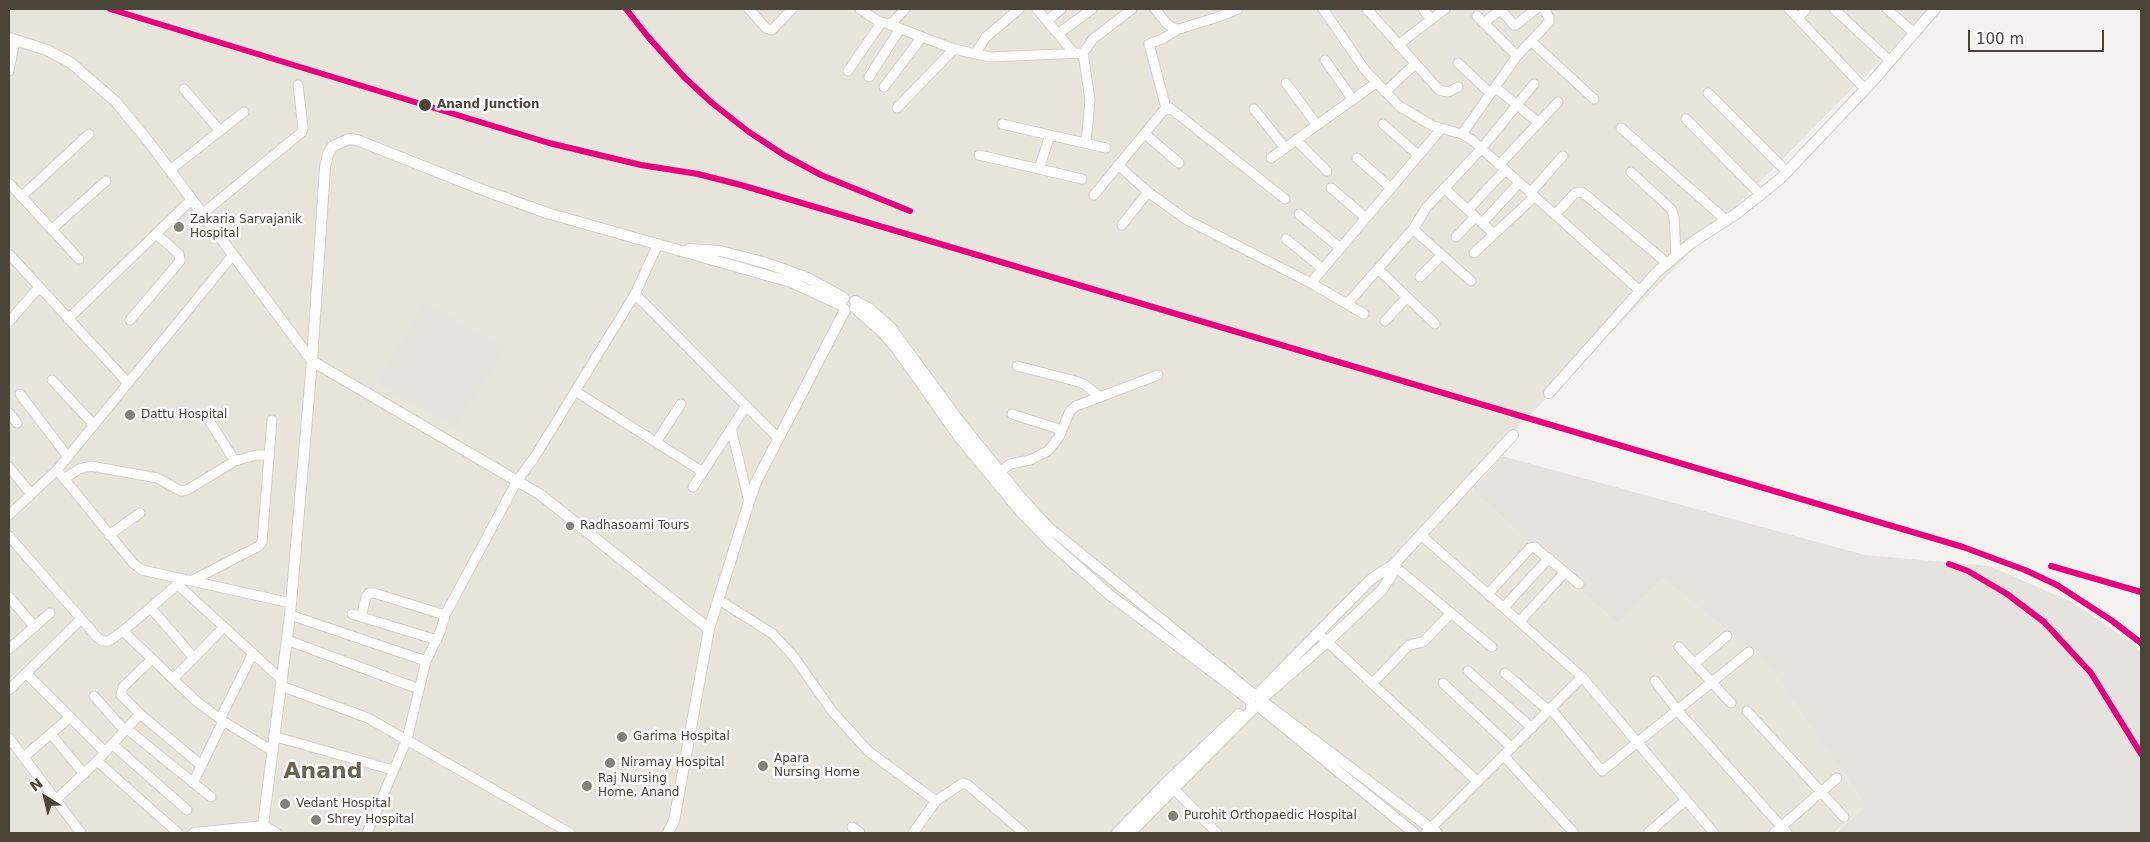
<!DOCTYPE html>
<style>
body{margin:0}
#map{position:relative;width:2150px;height:842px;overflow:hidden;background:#f4f2ee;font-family:"DejaVu Sans",sans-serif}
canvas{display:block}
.frame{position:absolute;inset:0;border:10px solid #4b4439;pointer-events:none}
.north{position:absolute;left:20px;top:772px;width:50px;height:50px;-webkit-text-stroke:4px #fff;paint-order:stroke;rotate:324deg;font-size:14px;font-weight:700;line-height:20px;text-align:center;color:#4b4439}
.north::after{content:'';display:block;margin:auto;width:18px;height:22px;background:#4b4439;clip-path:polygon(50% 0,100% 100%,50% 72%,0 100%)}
.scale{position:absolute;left:1968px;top:30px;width:136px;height:22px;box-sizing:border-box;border:2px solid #4b4439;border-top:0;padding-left:6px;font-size:15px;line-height:18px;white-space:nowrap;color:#4b4439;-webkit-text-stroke:4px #fff;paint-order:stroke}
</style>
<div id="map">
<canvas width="2150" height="842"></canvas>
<div class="frame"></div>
<div class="north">N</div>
<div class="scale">100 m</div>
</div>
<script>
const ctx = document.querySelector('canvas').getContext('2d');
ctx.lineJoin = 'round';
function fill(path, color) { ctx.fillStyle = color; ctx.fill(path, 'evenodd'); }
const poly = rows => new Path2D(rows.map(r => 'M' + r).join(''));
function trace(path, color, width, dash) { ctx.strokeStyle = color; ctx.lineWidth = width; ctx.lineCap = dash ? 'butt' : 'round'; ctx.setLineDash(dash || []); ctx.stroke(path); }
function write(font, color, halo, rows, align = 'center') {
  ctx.font = font + ' "DejaVu Sans",sans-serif'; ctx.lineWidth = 5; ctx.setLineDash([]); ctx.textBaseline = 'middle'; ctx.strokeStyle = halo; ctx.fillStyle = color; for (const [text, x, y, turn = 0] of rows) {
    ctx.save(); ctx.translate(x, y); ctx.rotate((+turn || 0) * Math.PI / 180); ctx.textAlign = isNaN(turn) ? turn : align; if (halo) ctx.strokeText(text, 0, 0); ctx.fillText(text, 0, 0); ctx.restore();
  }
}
const residential = poly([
 [9,9,1931,9,1487,458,1472,490,1618,625,1663,579,1764,660,1865,805,1835,833,9,833]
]);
const industrial = poly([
 [426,302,504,349,455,427,377,384],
 [1502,456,1865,555,1989,566,2070,601,2133,644,2141,653,2141,833,1836,833,1865,805,1764,660,1663,579,1618,625,1472,490]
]);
const minor = poly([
 [749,9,766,28,772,30,792,9],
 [860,9,878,21,888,24,893,22,905,9],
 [1037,9,1074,53],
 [1155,9,1167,24,1173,28,1179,29,1218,17,1238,9],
 [1323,9,1365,70,1399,106,1433,126,1462,134,1472,140,1640,291],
 [1367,9,1439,90,1448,92,1458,87],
 [1423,9,1431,20],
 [1500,9,1514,25,1516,25,1536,9],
 [1789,9,1865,89],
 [1834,9,1890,61],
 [1887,9,1914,33],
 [1477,16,1517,56],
 [1798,18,1806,9],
 [1047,21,1061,9],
 [1484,23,1501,9],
 [888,24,954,49,990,57,1083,53],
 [1058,34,1092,9],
 [1531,41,1594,99],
 [1398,45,1445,9],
 [975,54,986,37,1019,9],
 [1325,60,1353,100],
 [1458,63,1490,93],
 [9,71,15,40],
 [848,71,881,23],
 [869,77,900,29],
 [1286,83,1317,125],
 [884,87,922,37],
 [1495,87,1539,123],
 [184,89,220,131],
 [1385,92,1415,64],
 [1708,93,1787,172],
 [897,108,954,49],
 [1166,108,1149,44,1164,38,1179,29],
 [1254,109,1285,148],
 [1686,119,1761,195],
 [1002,124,1106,148],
 [1383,124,1418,155],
 [1621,128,1726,220],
 [1145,134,1179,163],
 [1462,134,1517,56,1549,22,1549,18,1544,9],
 [1296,140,1327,171],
 [1086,143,1090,100,1083,53,1093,39,1132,9],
 [979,155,1082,179],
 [1271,158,1376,83],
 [1357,158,1391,188],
 [1118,165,1148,192,1187,220,1311,283,1364,314],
 [1499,165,1558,102],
 [1039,169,1050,135],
 [170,170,244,112],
 [1631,172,1671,209,1674,216,1676,255],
 [9,183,79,259],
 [1331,188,1366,218],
 [1444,188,1494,234],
 [1530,193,1563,156],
 [1094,195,1163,111,1170,108,1285,199],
 [21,197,89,134],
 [1468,210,1505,170],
 [202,214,302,132,303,128,298,85],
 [1299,214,1340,248],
 [1555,215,1575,193,1582,192,1667,263],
 [1482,223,1519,183],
 [1122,225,1148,192],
 [52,229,106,181],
 [1413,229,1471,281],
 [1456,237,1475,217],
 [1286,239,1323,269],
 [1474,253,1534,197],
 [9,254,128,383],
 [1378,269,1435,324],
 [1420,277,1442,255],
 [1311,283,1441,129],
 [635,294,778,438],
 [1347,304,1413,229,1427,207,1481,149,1534,84],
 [68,319,191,200],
 [130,320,180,261,179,254,156,234],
 [1385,321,1407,297],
 [9,322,39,287],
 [1017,366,1072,380,1084,384,1099,396],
 [52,380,94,425],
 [575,391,703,472],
 [20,394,68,457],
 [9,413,17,423],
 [1012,414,1062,430],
 [206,416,235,461],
 [731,428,749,502],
 [656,442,681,404],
 [9,467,31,494],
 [57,470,133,563,142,570,291,603],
 [995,476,1010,464,1030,460,1048,451,1059,437,1070,411,1076,406,1158,375],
 [64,479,79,469,91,466,157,478,181,491,187,490,235,461,256,455,268,455],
 [693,487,746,406],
 [9,515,57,470,233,255],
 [109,535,140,513],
 [1421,535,1582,677,1714,833],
 [9,536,97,637,102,641,109,641,123,631,184,579],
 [1393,565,1492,647],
 [191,581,259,546,262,542,272,420],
 [178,585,282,680],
 [1488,594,1530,548,1535,547,1539,551,1579,584],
 [9,597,35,627],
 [719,600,773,634,794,657,832,711,868,751,936,801],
 [1504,607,1549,558],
 [151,608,194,658],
 [352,614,437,640],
 [290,615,426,661],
 [361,617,366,597,369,593,374,593,445,615],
 [1520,621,1565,572],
 [123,631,196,701,223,721,271,750],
 [1319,634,1478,782],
 [287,640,419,689],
 [1679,647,1731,703],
 [9,649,50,613],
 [152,659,123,687,121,695,140,714,202,766],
 [1695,663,1727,636],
 [1468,671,1532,728],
 [26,673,105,752],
 [1505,673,1549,711],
 [173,679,224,627],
 [1655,681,1677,710,1787,833],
 [1443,683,1512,748],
 [1372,684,1409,645,1423,642,1451,613],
 [281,686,368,718,570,833],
 [9,690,81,619],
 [94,696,125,731],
 [1551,709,1602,771,1749,652],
 [1747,711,1844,817],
 [220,719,253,653],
 [127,729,211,797],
 [51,734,84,774],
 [273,736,393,770],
 [9,738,81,833],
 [112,744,187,810],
 [1504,756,1574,833],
 [24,757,70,717],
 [97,761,178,833],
 [193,783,223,721],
 [1170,785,1217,833],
 [56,800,97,761,140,714],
 [852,827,860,833],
 [367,833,407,739,426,661,441,630,445,615,517,481,534,458,635,294,658,244],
 [913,833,936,801,963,783,968,785,1024,833],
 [1426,833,1582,677],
 [1648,833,1686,800],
 [1774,833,1837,778]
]);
const tertiary = poly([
 [9,38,47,50,71,63,116,102,152,146,312,361,541,495,709,629],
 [689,249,720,251,766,263,808,278,844,298],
 [855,301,870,309,891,328,959,421,1018,494,1048,527,1254,695],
 [855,308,881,331,897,349,959,437,1021,512,1051,543,1111,596,1250,700],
 [1549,393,1656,273,1691,243,1736,214,1780,179,1872,82,1935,9],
 [1257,695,1371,579,1393,565,1513,435],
 [1264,697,1327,642,1382,590,1392,574,1393,565],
 [1262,701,1437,833],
 [1262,709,1414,833],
 [194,833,264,826,276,833],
 [262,833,290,615,312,361,325,167,328,154,333,146,349,139,357,140,483,190,547,213,791,282,841,305],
 [668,833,674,821,709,629,749,502,756,482,845,310],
 [1117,833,1167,782,1239,714],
 [1130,833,1255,707,1260,705,1262,699,1257,695,1252,696,1250,700,1251,705,1255,707]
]);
const rail1 = poly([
 [110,9,549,143,641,165,698,174,741,185,1963,547,2025,570,2057,585,2111,620,2141,643],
 [626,9,649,38,684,77,712,103,749,132,784,155,821,175,910,211],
 [1949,564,1968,571,2007,594,2044,622,2091,673,2141,754],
 [2051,566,2141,592]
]);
const markers = [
 [425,105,7,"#4b4439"],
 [179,227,6,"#868178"],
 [130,415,6,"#868178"],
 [570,526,5,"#868178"],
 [622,737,6,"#868178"],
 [610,763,6,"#868178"],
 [763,766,6,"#868178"],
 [587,786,6,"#868178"],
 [285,804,6,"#868178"],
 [1173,816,6,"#868178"],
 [316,820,6,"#868178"]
];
const stopNames = [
 ["Anand Junction",437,105]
];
const poiNames = [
 ["Zakaria Sarvajanik",190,220],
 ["Hospital",190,234],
 ["Dattu Hospital",141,415],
 ["Radhasoami Tours",580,526],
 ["Garima Hospital",633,737],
 ["Apara",774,759],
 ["Nursing Home",774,773],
 ["Niramay Hospital",621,763],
 ["Raj Nursing",598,779],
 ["Home, Anand",598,793],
 ["Vedant Hospital",296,804],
 ["Purohit Orthopaedic Hospital",1184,816],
 ["Shrey Hospital",327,820]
];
const townNames = [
 ["Anand",323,772]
];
fill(residential, '#e7e4dc');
fill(industrial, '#e6e2de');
trace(minor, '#d2d0cb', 11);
trace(tertiary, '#d2d0cb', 12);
trace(minor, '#fdfdfc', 9);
trace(tertiary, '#fdfdfc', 10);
trace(rail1, '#e5007d', 6);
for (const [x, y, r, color] of markers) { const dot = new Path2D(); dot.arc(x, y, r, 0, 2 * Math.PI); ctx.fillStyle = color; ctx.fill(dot); trace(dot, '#fff', 2); }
write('bold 12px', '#4b4439', '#fff', stopNames, 'left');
write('12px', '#4b4439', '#fff', poiNames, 'left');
write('bold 22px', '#6e6250', '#fff', townNames);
</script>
